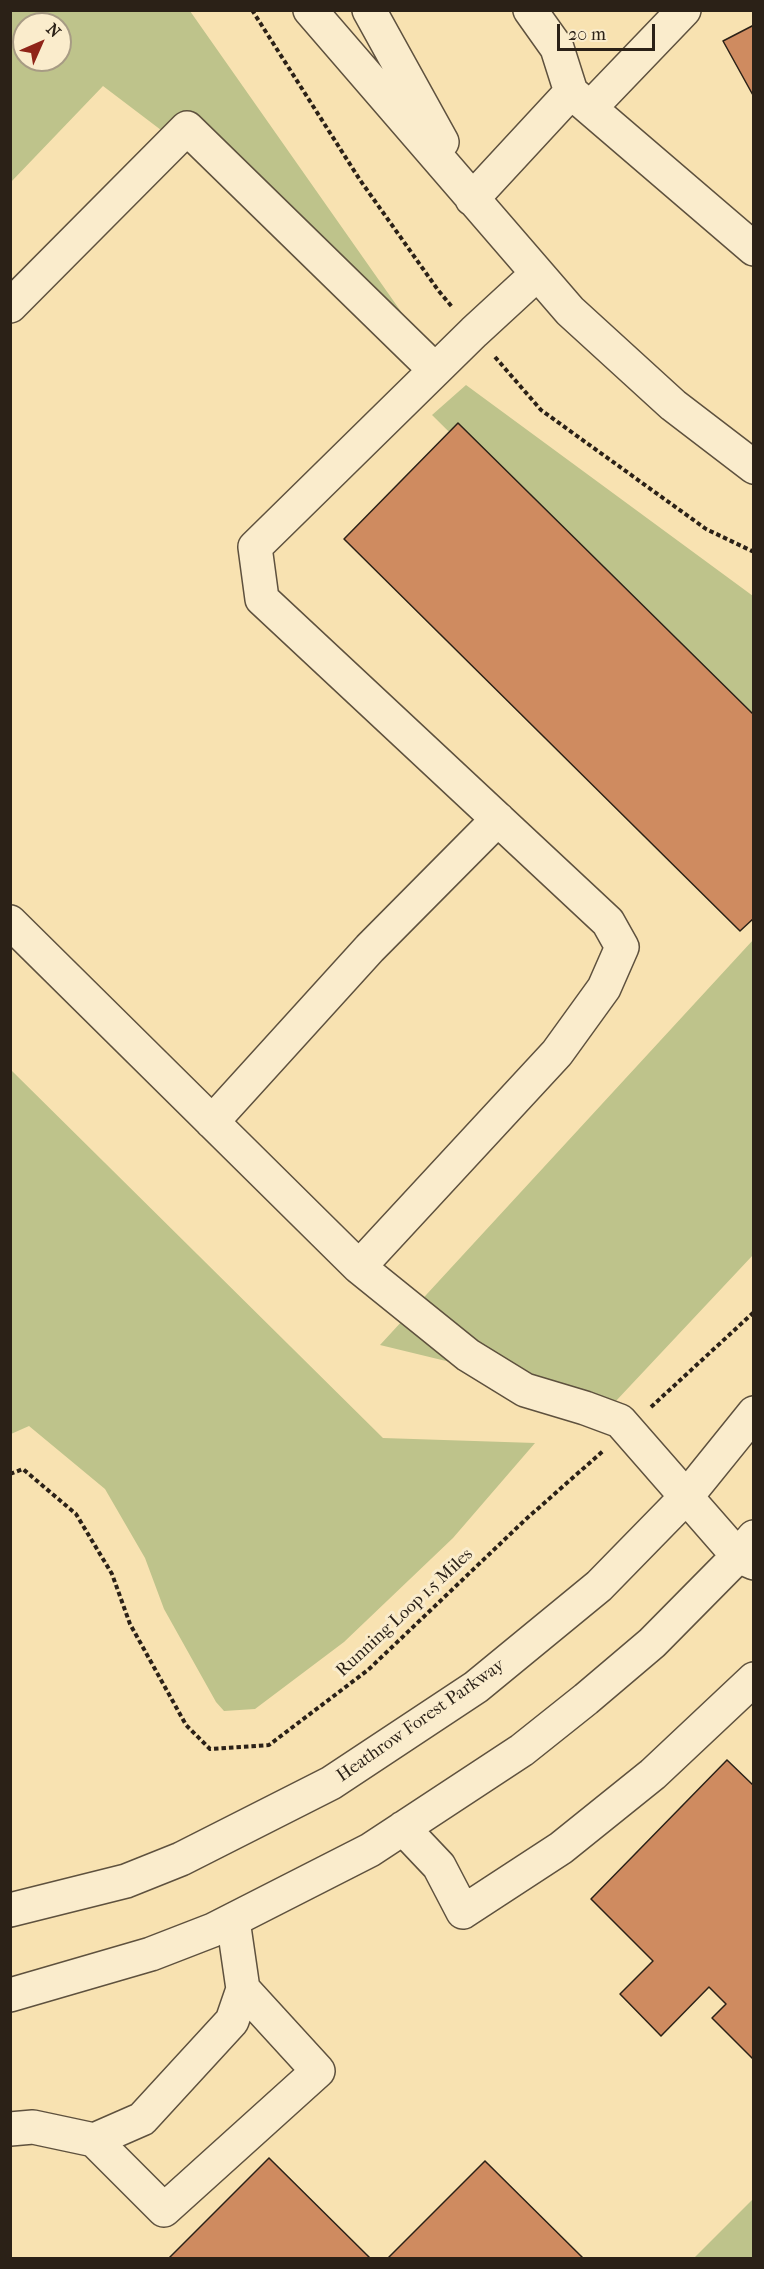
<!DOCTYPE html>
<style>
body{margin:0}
#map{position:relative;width:764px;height:2269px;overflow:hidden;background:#f8e2b1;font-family:"IM FELL French Canon",serif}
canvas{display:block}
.frame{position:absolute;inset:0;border:12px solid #2b2117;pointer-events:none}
.north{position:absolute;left:12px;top:12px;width:60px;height:60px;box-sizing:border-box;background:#faeccc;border:2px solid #a79b84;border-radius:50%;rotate:45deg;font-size:16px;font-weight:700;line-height:24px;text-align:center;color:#2b2117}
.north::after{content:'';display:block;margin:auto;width:21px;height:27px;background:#8f2418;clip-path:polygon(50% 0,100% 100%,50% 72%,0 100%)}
.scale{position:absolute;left:557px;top:24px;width:98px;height:27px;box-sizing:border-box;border:3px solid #2b2117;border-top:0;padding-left:8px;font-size:18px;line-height:21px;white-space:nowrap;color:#2b2117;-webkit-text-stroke:4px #faeccc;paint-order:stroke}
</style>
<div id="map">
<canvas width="764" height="2269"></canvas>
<div class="frame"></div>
<div class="north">N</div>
<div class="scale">20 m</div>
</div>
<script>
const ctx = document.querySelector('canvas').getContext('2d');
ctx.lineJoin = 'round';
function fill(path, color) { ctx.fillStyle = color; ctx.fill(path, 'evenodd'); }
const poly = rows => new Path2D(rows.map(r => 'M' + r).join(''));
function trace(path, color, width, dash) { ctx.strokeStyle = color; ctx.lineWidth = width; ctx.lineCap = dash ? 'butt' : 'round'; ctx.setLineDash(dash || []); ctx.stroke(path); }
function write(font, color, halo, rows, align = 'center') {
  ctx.font = font + ' "IM FELL French Canon",serif'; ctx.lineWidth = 6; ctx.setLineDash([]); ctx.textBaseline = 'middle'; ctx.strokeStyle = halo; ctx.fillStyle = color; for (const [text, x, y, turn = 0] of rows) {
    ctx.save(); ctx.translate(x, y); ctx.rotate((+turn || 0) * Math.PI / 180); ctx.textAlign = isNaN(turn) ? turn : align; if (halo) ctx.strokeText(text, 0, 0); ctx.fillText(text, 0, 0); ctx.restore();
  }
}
const green = poly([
 [11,11,190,11,402,313,103,86,11,182],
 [24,24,60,24,60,60,24,60],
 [466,385,753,596,753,733,432,415],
 [753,940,753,1255,615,1402,380,1345],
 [11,1070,383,1438,535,1443,453,1538,344,1642,255,1709,224,1711,216,1702,164,1609,145,1558,105,1489,29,1426,11,1434],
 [753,2199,753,2258,694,2258]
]);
const building = poly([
 [754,25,754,97,723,41,754,25],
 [458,423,754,715,754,918,740,931,344,539,458,423],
 [727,1760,754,1786,754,2060,712,2018,726,2004,709,1987,661,2036,620,1994,653,1961,591,1899,727,1760],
 [269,2158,370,2258,169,2258,269,2158],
 [485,2161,583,2258,388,2258,485,2161]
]);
const path = poly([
 [252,10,360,180,438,290,453,308],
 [495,357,541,410,706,529,754,552],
 [651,1407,754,1312],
 [10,1474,23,1469,76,1514,112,1574,130,1624,186,1725,210,1749,269,1745,368,1670,525,1520,603,1451]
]);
const minor = poly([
 [310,10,570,311,673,405,754,467],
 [369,10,442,142],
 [530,10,557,48,571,92,754,249],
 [590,108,684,10],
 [472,199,571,92],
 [10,306,187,128,435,370],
 [10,922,359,1267,557,1053,604,988,622,947,608,922,262,599,255,547,474,332,537,274],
 [212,1122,370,948,498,819],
 [359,1267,468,1355,525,1390,585,1408,620,1421,738,1556,754,1563],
 [403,1828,439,1866,463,1912,561,1848,653,1774,754,1679],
 [10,1910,126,1881,181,1859,331,1783,476,1687,599,1586,687,1496,754,1413],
 [10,1995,151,1954,213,1930,370,1850,522,1750,586,1699,652,1643,738,1556,754,1537],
 [10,2129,33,2127,94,2140,142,2119,232,2021,243,1989,233,1920],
 [94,2140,164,2210,318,2071,243,1989]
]);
const streetNames = [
 ["Running Loop 1.5 Miles",405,1613,-43],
 ["Heathrow Forest Parkway",421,1721,-35]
];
fill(green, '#bec38b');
fill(building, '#cf8b60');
trace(building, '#2b2117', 1.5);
trace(minor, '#5e513e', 36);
trace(path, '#2b2117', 4, [4.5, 3]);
trace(minor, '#faeccc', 33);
write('18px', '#2b2117', '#faeccc', streetNames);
</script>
